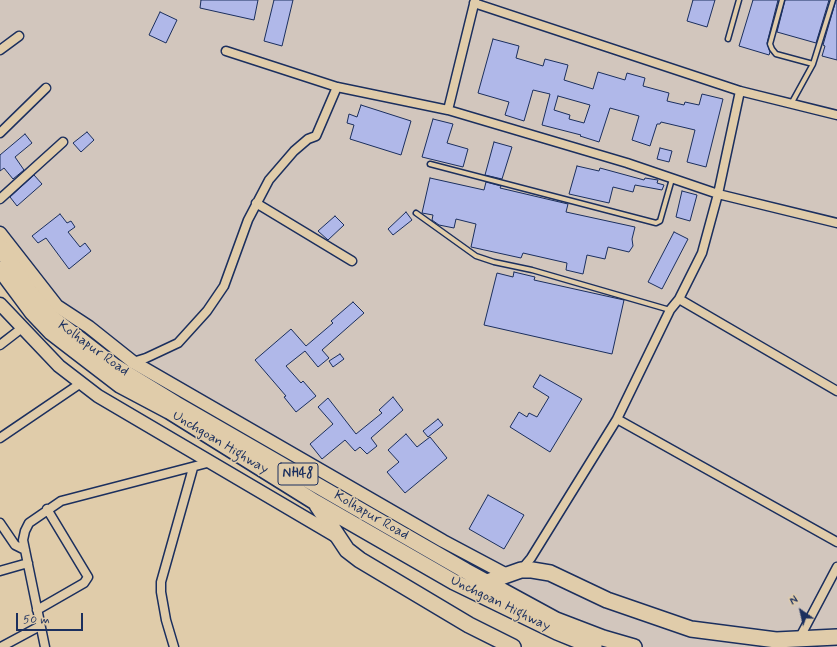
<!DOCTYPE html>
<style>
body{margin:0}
#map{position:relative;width:837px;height:647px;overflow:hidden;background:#e0ccaa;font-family:Mynerve,sans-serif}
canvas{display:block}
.north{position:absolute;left:781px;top:591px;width:40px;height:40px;-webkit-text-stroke:3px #e0ccaa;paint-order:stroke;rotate:326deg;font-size:11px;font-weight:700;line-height:16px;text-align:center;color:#1b2f5e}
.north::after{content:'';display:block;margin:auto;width:14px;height:18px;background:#1b2f5e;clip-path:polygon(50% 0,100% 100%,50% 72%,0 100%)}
.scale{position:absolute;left:16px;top:613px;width:67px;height:18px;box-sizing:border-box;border:2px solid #1b2f5e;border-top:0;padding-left:5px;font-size:12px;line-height:14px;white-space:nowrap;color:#1b2f5e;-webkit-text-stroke:3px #e0ccaa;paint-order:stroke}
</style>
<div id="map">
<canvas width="837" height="647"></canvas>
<div class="north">N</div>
<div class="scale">50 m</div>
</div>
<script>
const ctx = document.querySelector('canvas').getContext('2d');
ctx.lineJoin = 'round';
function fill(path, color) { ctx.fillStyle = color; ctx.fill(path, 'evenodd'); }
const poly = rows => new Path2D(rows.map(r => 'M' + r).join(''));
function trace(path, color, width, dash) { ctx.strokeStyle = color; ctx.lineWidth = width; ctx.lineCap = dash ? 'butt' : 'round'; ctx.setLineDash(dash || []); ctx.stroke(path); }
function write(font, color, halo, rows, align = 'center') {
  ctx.font = font + ' Mynerve,sans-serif'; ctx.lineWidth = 3; ctx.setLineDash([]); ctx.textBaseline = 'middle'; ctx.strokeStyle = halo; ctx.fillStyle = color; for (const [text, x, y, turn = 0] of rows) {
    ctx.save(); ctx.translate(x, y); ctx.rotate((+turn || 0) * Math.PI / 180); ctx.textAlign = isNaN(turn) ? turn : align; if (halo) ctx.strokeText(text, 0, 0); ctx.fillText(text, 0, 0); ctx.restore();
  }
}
const built = poly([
 [0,0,837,0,837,647,635,647,567,624,80,340,0,247]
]);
const building = poly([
 [201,0,258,0,254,20,200,8,201,0],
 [274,0,293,0,282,46,264,41,274,0],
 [693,0,715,0,707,27,687,21,693,0],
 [753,0,778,0,767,43,770,52,769,55,739,46,753,0],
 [785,0,829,0,816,43,777,32,785,0],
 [836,0,837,0,837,60,822,56,825,46,823,45,836,0],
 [160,12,177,20,166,43,149,35,160,12],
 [493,39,519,46,516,58,543,66,545,59,568,65,564,80,593,89,598,72,625,80,627,73,645,78,643,86,669,93,667,101,684,105,685,102,699,105,702,94,723,99,706,167,687,162,695,130,661,122,660,124,657,124,650,146,632,140,639,116,610,108,599,142,580,136,581,135,542,125,550,94,533,90,524,121,505,115,509,102,478,93,493,39],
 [558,96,590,105,584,123,569,119,570,115,554,110,558,96],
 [361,105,411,121,401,155,350,139,354,125,347,123,349,114,357,117,361,105],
 [433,119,453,124,447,143,468,149,463,167,422,157,433,119],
 [87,132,94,140,81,152,73,143,87,132],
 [25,134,32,143,15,157,24,170,13,179,4,168,0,171,0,155,25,134],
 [494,142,512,147,502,179,485,175,494,142],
 [660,148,672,151,669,162,657,159,660,148],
 [577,166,599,171,600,168,644,180,645,178,658,180,657,183,664,185,662,190,635,185,633,192,613,187,609,203,569,194,577,166],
 [34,175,42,184,17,206,10,197,34,175],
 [430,178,484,190,486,182,501,186,500,188,568,204,566,212,635,227,632,239,633,246,629,252,608,247,605,259,587,255,583,274,566,270,567,263,523,253,521,258,471,247,476,224,456,219,454,228,439,225,432,220,433,215,422,213,430,178],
 [682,191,697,195,690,221,676,217,682,191],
 [406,212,412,220,393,235,388,229,406,212],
 [60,214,67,223,71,221,75,227,68,232,80,247,85,243,91,251,69,269,46,238,38,243,32,236,60,214],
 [335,216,344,225,328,240,318,231,335,216],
 [674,232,688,239,662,289,648,282,674,232],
 [514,272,535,277,534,280,624,300,612,354,484,325,497,273,513,277,514,272],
 [353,302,364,313,322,350,329,358,318,367,305,351,286,366,301,383,303,381,316,396,296,412,284,397,286,396,255,360,291,329,306,346,333,323,331,321,353,302],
 [340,354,344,359,333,367,329,361,340,354],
 [540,375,582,399,550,452,510,427,519,412,527,417,529,413,537,417,549,397,533,387,540,375],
 [393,397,403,410,371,438,377,446,367,454,360,447,355,451,345,440,322,459,310,444,333,424,318,407,328,398,356,434,382,413,379,410,393,397],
 [438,419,443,425,428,437,423,431,438,419],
 [406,434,417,447,430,437,447,458,405,493,387,472,399,462,388,450,406,434],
 [488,495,524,515,504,549,469,529,488,495]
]);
const lane = poly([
 [782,0,770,44,772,49,776,54,813,64],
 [728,39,739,0],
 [791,104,813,64,833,0],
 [430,164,656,223,660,221,672,179],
 [416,213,476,256,494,262,532,270,670,310]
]);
const street = poly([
 [474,3,740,91,837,115],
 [0,50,19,36],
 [226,51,337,87,448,110,627,163,718,194,837,223],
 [448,110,475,0],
 [0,133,46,88],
 [0,199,63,142],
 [256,203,352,261],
 [679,299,837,391],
 [0,345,22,328],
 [133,362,146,358,178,343,207,311,224,286,248,220,269,180,294,151,308,139,316,136,337,87],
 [617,419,837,542],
 [0,438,81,383],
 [0,523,15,545,25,550],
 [521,570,531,558,617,419,670,310,679,299,702,253,718,194,740,91],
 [0,571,28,563],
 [37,610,84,583,88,577,47,509],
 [799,639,837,567],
 [1,647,40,626],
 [45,647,23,540,25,531,29,523,61,501,211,462],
 [174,647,166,620,161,592,161,582,193,468]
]);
const secondary = poly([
 [0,233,57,306,89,327,133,362,443,541,507,575],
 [0,304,59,366,98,396,336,536]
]);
const highway = poly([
 [0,247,29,291,52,318,114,366,176,404,466,571,556,620,603,638,634,647],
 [0,269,32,312,51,332,120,385,169,411,315,502,454,582,557,632,594,647],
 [317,505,347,550,360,560,469,625,513,647],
 [487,582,521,570,532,570,550,573,607,600,691,629,776,640,837,637]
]);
const shields = [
 [298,474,40]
];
const shieldNames = [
 ["NH48",298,474]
];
const streetNames = [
 ["Kolhapur Road",93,349,36],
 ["Unchgoan Highway",220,443,31],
 ["Kolhapur Road",371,516,30],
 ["Unchgoan Highway",500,604,26]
];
fill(built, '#d2c6bd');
fill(building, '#b0b8e9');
trace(building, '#1b2f5e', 1);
trace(lane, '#1b2f5e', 7);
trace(street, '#1b2f5e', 11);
trace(secondary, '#1b2f5e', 15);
trace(highway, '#1b2f5e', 18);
trace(lane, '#e0ccaa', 4);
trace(street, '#e0ccaa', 8);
trace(secondary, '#e0ccaa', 12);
trace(highway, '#e0ccaa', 15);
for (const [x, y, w] of shields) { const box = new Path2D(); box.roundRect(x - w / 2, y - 11, w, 22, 3); ctx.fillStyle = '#e0ccaa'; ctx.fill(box); trace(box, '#1b2f5e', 1); }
write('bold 13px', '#1b2f5e', null, shieldNames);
write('14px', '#1b2f5e', '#e0ccaa', streetNames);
</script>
